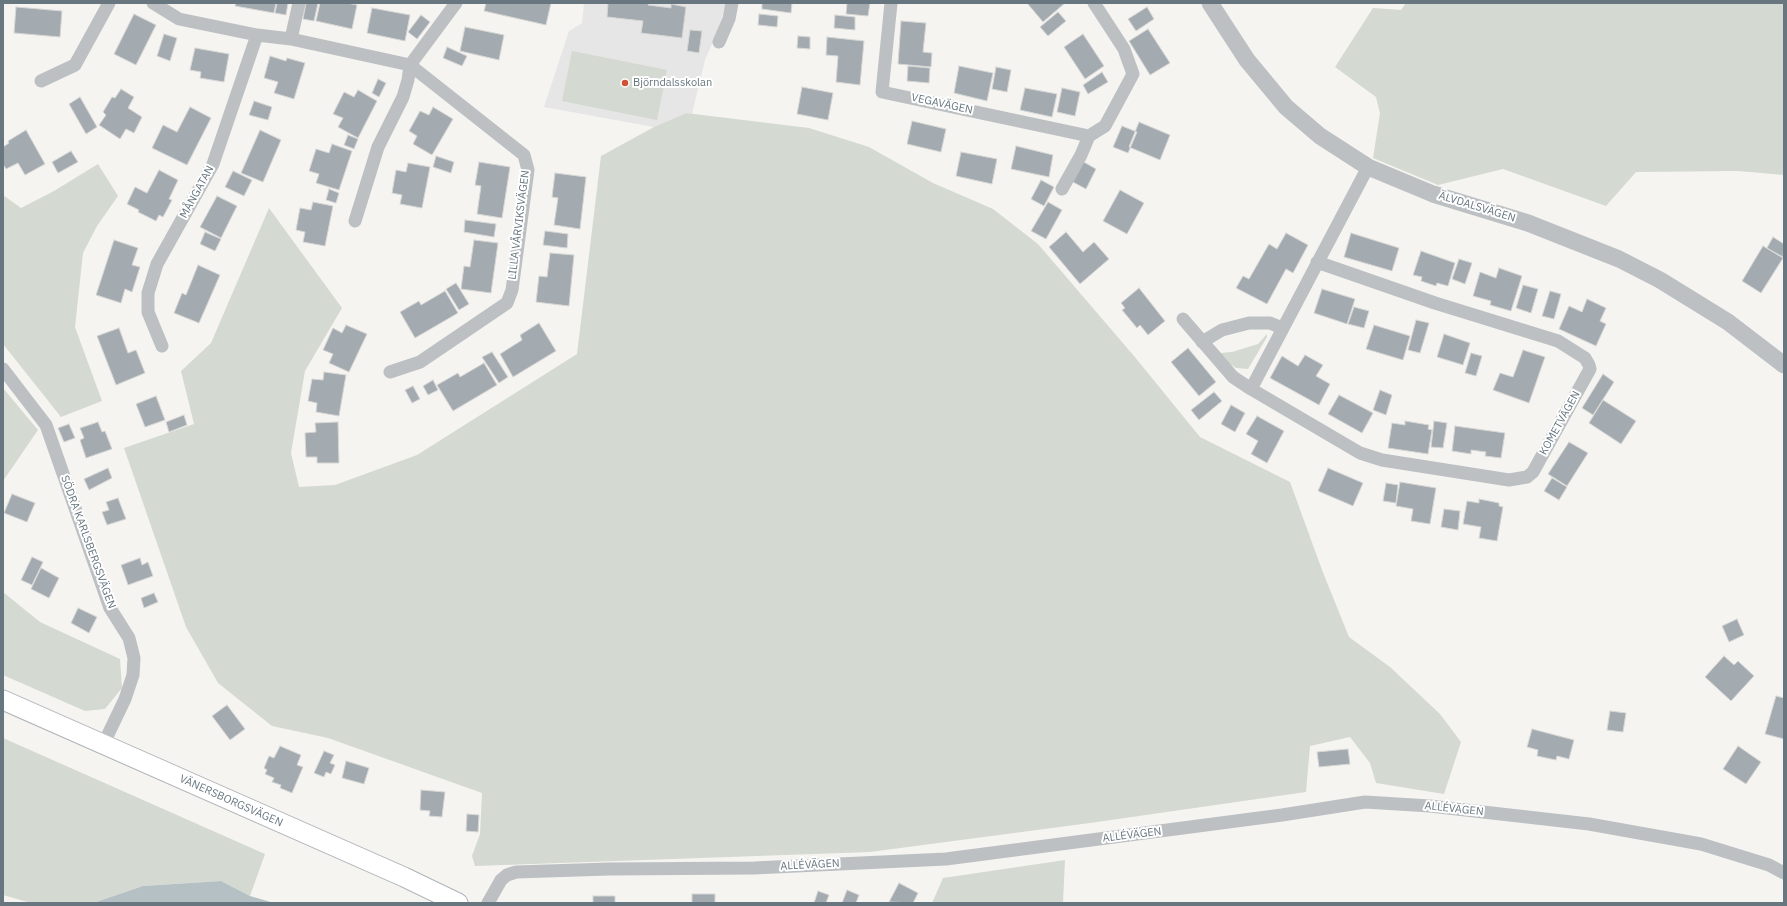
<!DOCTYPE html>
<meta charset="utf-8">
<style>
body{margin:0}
#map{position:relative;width:1787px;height:906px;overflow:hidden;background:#f5f4f1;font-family:"IBM Plex Sans",sans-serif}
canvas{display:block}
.frame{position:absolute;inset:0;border:4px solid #67767f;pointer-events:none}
</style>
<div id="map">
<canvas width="1787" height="906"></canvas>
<div class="frame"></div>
</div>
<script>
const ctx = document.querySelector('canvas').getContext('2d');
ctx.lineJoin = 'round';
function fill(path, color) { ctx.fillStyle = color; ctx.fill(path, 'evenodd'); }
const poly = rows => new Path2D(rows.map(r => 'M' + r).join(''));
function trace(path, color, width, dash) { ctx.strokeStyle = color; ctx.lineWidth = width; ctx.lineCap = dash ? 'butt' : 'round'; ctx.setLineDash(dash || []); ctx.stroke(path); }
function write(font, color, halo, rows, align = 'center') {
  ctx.font = font + ' "IBM Plex Sans",sans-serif'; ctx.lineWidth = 4; ctx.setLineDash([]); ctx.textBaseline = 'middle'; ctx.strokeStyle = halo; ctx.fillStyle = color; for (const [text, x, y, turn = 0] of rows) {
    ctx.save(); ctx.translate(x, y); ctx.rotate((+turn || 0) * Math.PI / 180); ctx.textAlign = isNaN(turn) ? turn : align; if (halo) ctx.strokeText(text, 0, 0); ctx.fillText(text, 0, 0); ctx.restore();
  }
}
const built = poly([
 [584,3,726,3,719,28,705,60,692,114,686,113,654,127,544,107,569,31,582,23]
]);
const green = poly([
 [1406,3,1784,3,1784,175,1738,171,1636,172,1606,206,1503,169,1438,185,1373,158,1380,113,1376,97,1335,67,1373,8,1401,10],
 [572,51,667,70,657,120,562,101],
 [686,113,809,128,869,147,933,183,993,209,1038,244,1134,356,1200,437,1290,482,1322,570,1349,637,1390,667,1440,714,1461,742,1444,794,1376,783,1370,763,1350,737,1310,746,1306,792,1090,823,870,852,475,866,472,856,480,834,482,793,328,738,272,726,218,683,186,627,124,448,194,424,181,371,211,343,269,208,342,308,305,371,291,453,299,487,335,485,417,455,577,354,601,156,654,127],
 [98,164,118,196,97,226,83,253,75,327,102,401,61,417,3,344,3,195,21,208,54,191],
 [1267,334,1267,337,1248,369,1236,368,1226,361,1220,353,1232,352,1258,344],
 [3,388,38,430,3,481],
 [3,592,40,622,120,659,122,688,105,709,85,711,3,675],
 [3,738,265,854,250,896,221,881,143,886,93,903,31,903,3,895],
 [1065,860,1063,903,932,903,943,878]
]);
const water = poly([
 [221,881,250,896,274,903,93,903,143,886]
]);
const building = poly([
 [236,3,276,3,274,13,235,6,236,3],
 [277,3,288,3,286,15,275,13,277,3],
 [306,3,318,3,314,21,303,19,306,3],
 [320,3,347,3,357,5,352,29,316,21,320,3],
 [486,3,551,3,546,25,484,11,486,3],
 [608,3,649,3,648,5,671,8,671,4,686,7,682,38,641,33,643,21,607,17,608,3],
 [762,3,792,3,791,13,762,9,762,3],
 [847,3,870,3,868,16,846,14,847,3],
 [1027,3,1065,3,1043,22,1027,3],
 [16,7,62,11,60,37,14,33,16,7],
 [1147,7,1154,19,1136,31,1128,19,1147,7],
 [372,8,410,15,405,41,367,33,372,8],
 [1058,12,1066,21,1048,36,1040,27,1058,12],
 [134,14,156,25,136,65,114,54,134,14],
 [759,14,778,16,777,27,758,25,759,14],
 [421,15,430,22,417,39,408,32,421,15],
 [835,15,855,17,855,30,834,28,835,15],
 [901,21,926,23,923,52,932,53,931,67,898,64,901,21],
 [465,27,504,35,499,60,460,51,465,27],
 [1148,29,1170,63,1150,75,1129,41,1148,29],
 [690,30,702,31,699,53,687,51,690,30],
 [164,34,177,38,170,61,157,56,164,34],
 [1083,34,1104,66,1085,79,1064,47,1083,34],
 [798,36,810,37,810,49,797,48,798,36],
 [827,37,864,41,860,85,836,82,838,56,826,55,827,37],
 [447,47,467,56,462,66,443,58,447,47],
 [195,48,229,54,224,82,200,78,201,72,190,70,195,48],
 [270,56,286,61,287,58,305,63,294,99,274,93,278,82,264,78,270,56],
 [908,66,930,68,929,83,907,81,908,66],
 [959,66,993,73,987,101,954,93,959,66],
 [996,67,1011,70,1007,92,992,89,996,67],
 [1102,72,1108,82,1088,94,1083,85,1102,72],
 [378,79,386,83,379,97,372,93,378,79],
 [802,87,833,93,828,120,797,114,802,87],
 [1025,88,1057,94,1052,117,1020,110,1025,88],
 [1062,88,1080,92,1075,116,1057,112,1062,88],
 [121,89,134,97,128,108,142,117,134,133,126,129,120,139,99,125,106,115,103,112,112,97,115,98,121,89],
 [358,90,377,101,358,138,338,127,343,118,333,114,344,92,354,97,358,90],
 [80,97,97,127,86,134,69,104,80,97],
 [254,101,272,107,268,120,249,115,254,101],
 [190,107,211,118,187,165,152,148,163,125,177,132,190,107],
 [433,107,453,119,432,155,413,144,417,136,409,131,420,111,429,115,433,107],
 [912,121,946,129,941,152,907,144,912,121],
 [1139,122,1170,135,1160,160,1129,147,1139,122],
 [1122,126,1137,132,1128,153,1113,147,1122,126],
 [26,130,45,164,25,175,18,163,6,169,3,164,3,147,9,143,8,141,26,130],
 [260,130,281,140,263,182,241,173,260,130],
 [348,135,358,139,354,149,344,145,348,135],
 [332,144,352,151,339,190,316,183,319,174,309,171,316,149,329,153,332,144],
 [1016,146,1053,155,1049,177,1011,169,1016,146],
 [71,151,78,162,58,173,52,162,71,151],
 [961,152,997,159,992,184,956,176,961,152],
 [436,156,454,162,451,173,433,167,436,156],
 [1082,161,1096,169,1086,189,1071,181,1082,161],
 [479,162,510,167,502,218,477,214,481,186,475,185,479,162],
 [408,163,430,167,422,208,400,204,402,195,392,193,396,170,406,172,408,163],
 [159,170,178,180,169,199,172,200,163,217,159,215,156,221,138,212,139,210,127,204,135,187,147,193,159,170],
 [233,171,252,180,244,196,225,187,233,171],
 [555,173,586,177,580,229,554,225,558,198,552,197,555,173],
 [1041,180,1054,187,1044,206,1031,199,1041,180],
 [329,189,339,193,336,203,326,200,329,189],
 [1120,190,1144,203,1127,234,1103,221,1120,190],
 [217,196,237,206,221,238,200,227,217,196],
 [313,202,333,206,325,246,303,242,305,232,296,230,300,208,311,210,313,202],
 [1048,202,1062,210,1046,239,1031,231,1048,202],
 [465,220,496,224,494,237,464,232,465,220],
 [545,231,568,234,567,248,543,245,545,231],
 [205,232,221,239,215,251,200,244,205,232],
 [1066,232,1083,252,1094,242,1109,259,1080,284,1049,247,1066,232],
 [1286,233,1308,245,1293,273,1286,269,1267,304,1236,288,1243,276,1249,279,1269,244,1277,249,1286,233],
 [1351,233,1399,248,1392,271,1344,257,1351,233],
 [1773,237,1784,244,1783,257,1767,248,1773,237],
 [114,240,138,248,132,265,140,267,132,292,125,289,121,303,96,295,114,240],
 [474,240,498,243,491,293,461,289,464,266,470,267,474,240],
 [1763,246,1783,258,1761,293,1742,281,1763,246],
 [1421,251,1455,263,1448,286,1437,283,1436,286,1421,281,1422,277,1413,275,1421,251],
 [550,253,574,255,569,306,536,302,539,276,547,277,550,253],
 [1459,259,1472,263,1465,284,1452,279,1459,259],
 [198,265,220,275,199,323,174,313,182,293,186,295,198,265],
 [1499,268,1522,276,1511,311,1490,305,1491,301,1473,296,1480,272,1496,278,1499,268],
 [456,283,469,304,459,310,446,289,456,283],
 [1523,285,1538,289,1531,313,1516,308,1523,285],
 [1139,288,1165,321,1148,335,1140,325,1137,328,1122,310,1125,308,1121,303,1139,288],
 [1322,289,1355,299,1347,324,1314,313,1322,289],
 [445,291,458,313,415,338,400,312,419,301,421,305,445,291],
 [1550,291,1561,294,1554,319,1542,316,1550,291],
 [1587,299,1606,308,1600,321,1606,324,1596,346,1559,329,1569,306,1582,312,1587,299],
 [1354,307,1369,311,1364,328,1348,324,1354,307],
 [1416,320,1429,323,1420,353,1408,350,1416,320],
 [539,323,556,351,513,377,500,354,522,340,520,335,539,323],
 [346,325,367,334,349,372,329,363,333,354,323,350,333,328,342,333,346,325],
 [1374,325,1410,336,1403,360,1366,349,1374,325],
 [119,328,128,353,136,350,145,373,116,385,97,336,119,328],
 [1444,334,1470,343,1463,365,1437,357,1444,334],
 [1188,348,1216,382,1199,396,1171,362,1188,348],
 [1523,350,1545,357,1529,403,1493,390,1500,373,1513,377,1523,350],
 [492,352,508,377,499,383,482,357,492,352],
 [1471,353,1482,356,1476,376,1465,373,1471,353],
 [1305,355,1323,365,1316,376,1330,384,1319,405,1270,378,1282,356,1298,366,1305,355],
 [484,363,497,385,453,411,437,385,458,373,460,377,484,363],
 [324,372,346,375,339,416,316,412,317,403,308,401,312,379,323,380,324,372],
 [1603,374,1614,382,1593,415,1582,408,1603,374],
 [433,380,438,390,428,395,423,386,433,380],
 [413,386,420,399,412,403,405,390,413,386],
 [1380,390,1392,395,1386,415,1373,410,1380,390],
 [1214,392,1222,401,1199,420,1191,410,1214,392],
 [1339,395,1373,413,1362,433,1328,414,1339,395],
 [156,396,165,420,145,427,136,404,156,396],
 [1603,400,1636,421,1621,444,1589,423,1603,400],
 [1231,405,1245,413,1235,432,1221,424,1231,405],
 [184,415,187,425,169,432,166,422,184,415],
 [1257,416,1284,431,1267,463,1251,454,1258,441,1246,434,1257,416],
 [1405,421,1429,425,1428,429,1432,430,1428,454,1388,448,1392,423,1405,425,1405,421],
 [1434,421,1447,423,1443,448,1431,447,1434,421],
 [98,422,102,432,105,431,112,449,86,458,80,440,84,438,80,428,98,422],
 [338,422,339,463,317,463,317,457,306,457,305,433,316,432,315,423,338,422],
 [69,424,75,438,64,442,58,428,69,424],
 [1455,426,1505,433,1501,458,1485,456,1486,452,1471,450,1471,454,1452,451,1455,426],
 [1569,442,1588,453,1567,486,1548,474,1569,442],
 [108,468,112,478,89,490,84,479,108,468],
 [1328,468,1363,483,1353,506,1318,491,1328,468],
 [1552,478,1567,487,1559,500,1544,491,1552,478],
 [1400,482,1436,488,1430,524,1411,521,1413,509,1396,506,1400,482],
 [1386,483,1398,485,1396,503,1383,501,1386,483],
 [12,494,35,503,27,522,4,513,12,494],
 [118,498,126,519,107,525,102,512,109,510,106,502,118,498],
 [1479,499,1499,503,1499,506,1503,507,1497,541,1479,538,1481,527,1463,524,1467,501,1479,503,1479,499],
 [1444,509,1460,511,1458,530,1441,527,1444,509],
 [32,557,43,562,32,585,21,580,32,557],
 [140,558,142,565,148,562,153,576,128,585,121,565,140,558],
 [41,568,59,578,49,598,31,589,41,568],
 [154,593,158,602,144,608,141,598,154,593],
 [78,608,97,617,89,633,71,623,78,608],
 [1737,619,1744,635,1729,642,1722,626,1737,619],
 [1724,656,1734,665,1738,661,1754,676,1731,701,1705,677,1724,656],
 [1776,696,1784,698,1784,739,1765,734,1776,696],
 [227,705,245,729,230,740,212,716,227,705],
 [1610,711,1626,713,1623,732,1607,730,1610,711],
 [1532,729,1574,740,1569,759,1557,756,1556,760,1537,756,1538,750,1527,747,1532,729],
 [280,746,301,755,297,765,303,767,292,793,280,788,281,785,272,782,274,778,265,774,267,770,264,768,269,756,274,758,280,746],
 [1738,746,1761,762,1746,784,1723,769,1738,746],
 [1348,749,1350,764,1319,767,1317,752,1348,749],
 [324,751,334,755,330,763,335,765,331,774,326,772,324,777,314,773,324,751],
 [346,761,369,768,364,784,342,778,346,761],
 [421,790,445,792,442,817,429,816,430,811,420,810,421,790],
 [467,814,479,815,478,832,466,831,467,814],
 [899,883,918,893,913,903,889,902,899,883],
 [847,890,859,895,856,903,842,903,847,890],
 [818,891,829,895,826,903,814,903,818,891],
 [692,894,715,894,715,903,692,903,692,894],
 [593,896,615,896,615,903,593,903,593,896]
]);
const minor = poly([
 [153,3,179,19,257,35,291,39,410,65,524,155,528,170,512,290,507,303,420,362,390,372],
 [891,3,882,92,1089,136,1105,126,1133,74,1124,49,1094,3],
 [291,39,299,3],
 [719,42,729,19,732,3],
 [41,81,75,65,109,3],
 [1062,189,1081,155,1089,136],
 [355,221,378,147,403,97,408,80,410,65,456,3],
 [1183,319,1233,377,1251,389,1360,453,1382,460,1509,480,1527,477,1533,472,1590,369,1589,365,1585,358,1558,341,1435,303,1317,262],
 [1202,342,1222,330,1249,323,1270,323,1282,328],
 [162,346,148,312,148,293,157,264,213,164,257,35],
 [3,369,46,425,110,608,129,638,134,658,133,675,125,699,103,745],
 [1251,389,1368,167],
 [488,903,501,880,507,875,516,872,609,869,754,868,946,859,1282,815,1365,802,1430,806,1589,824,1701,844,1769,865,1784,873]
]);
const tertiary = poly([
 [1210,3,1247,60,1286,107,1320,136,1368,167,1433,194,1528,223,1619,259,1660,280,1728,322,1784,365]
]);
const secondary = poly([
 [3,700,404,877,458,903]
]);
const markers = [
 [625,83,4,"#d05136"]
];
const poiNames = [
 ["Björndalsskolan",633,83]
];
const streetNames = [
 ["VEGAVÄGEN",942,104,12],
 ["MÅNGATAN",197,192,-61],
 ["ÄLVDALSVÄGEN",1477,207,17],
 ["LILLA VÅRVIKSVÄGEN",519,225,-83],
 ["KOMETVÄGEN",1560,423,-61],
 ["SÖDRA KARLSBERGSVÄGEN",88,542,70],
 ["VÄNERSBORGSVÄGEN",231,801,24],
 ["ALLÉVÄGEN",1454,809,6],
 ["ALLÉVÄGEN",1132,835,-7],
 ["ALLÉVÄGEN",810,865,-3]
];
fill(built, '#e5e6e5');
fill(green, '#d4d9d1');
fill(water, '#b4c0c3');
fill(building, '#a4abb0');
trace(building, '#d6d6d4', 1);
trace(secondary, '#afb4b7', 21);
trace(minor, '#bcc0c3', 13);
trace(tertiary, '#bcc0c3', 17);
trace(secondary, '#fff', 19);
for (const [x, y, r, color] of markers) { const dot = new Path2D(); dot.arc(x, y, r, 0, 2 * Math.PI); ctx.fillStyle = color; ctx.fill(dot); trace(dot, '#fff', 1.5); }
write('11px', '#67767f', '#fff', poiNames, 'left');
write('11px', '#67767f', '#fff', streetNames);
</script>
